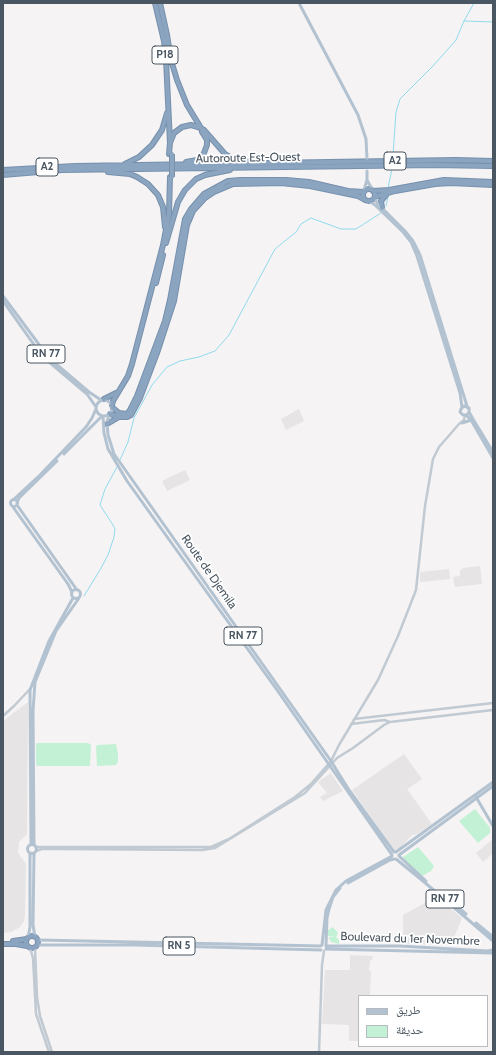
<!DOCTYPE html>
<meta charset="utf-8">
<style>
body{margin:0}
#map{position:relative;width:496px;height:1055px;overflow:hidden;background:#f5f3f3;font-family:Cabin,"Noto Naskh Arabic",sans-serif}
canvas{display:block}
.frame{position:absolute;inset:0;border:4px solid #4a5661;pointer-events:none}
.legend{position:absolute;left:358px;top:995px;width:130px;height:52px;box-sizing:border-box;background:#fff;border:1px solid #b7bbc0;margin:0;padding:5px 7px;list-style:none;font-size:12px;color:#4a5661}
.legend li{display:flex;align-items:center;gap:8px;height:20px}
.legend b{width:20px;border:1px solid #b7bbc0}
</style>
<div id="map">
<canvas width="496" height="1055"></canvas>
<div class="frame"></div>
<ul class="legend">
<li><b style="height:5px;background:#b3c2d1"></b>طريق</li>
<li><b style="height:11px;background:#c3f1d5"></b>حديقة</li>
</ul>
</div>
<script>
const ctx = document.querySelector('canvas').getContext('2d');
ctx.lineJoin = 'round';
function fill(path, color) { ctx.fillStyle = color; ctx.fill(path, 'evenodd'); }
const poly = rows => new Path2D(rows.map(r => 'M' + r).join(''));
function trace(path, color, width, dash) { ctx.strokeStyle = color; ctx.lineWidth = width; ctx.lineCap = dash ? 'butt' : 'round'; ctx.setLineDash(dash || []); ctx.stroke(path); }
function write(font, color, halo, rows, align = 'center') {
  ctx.font = font + ' Cabin,sans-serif'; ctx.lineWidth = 3.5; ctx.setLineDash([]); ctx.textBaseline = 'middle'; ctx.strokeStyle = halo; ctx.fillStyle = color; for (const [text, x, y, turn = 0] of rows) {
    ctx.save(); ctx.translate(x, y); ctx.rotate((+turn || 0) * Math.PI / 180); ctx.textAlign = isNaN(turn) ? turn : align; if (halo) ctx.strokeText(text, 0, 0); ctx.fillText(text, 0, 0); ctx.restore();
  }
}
const education = poly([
 [299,409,304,421,286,430,281,419],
 [185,470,190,480,167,491,162,481],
 [480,566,482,584,455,587,453,577,460,576,460,571,463,568],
 [449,569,450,579,420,582,420,572],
 [28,702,27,834,19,842,18,853,26,864,25,915,24,921,20,927,11,932,3,933,3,721],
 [404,754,422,779,407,789,432,824,417,834,412,835,402,846,395,851,352,790],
 [331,773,343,791,323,801,320,797,327,793,318,782],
 [493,839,493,853,483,862,476,853],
 [436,897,462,918,451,945,403,944,403,915],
 [350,955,373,956,372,960,370,961,369,970,371,971,370,996,359,996,359,1041,349,1041,349,1025,322,1024,325,970,350,970]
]);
const green = poly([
 [37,743,88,743,91,745,90,765,90,766,37,766,36,763,36,745],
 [116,744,118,754,118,761,116,765,97,766,96,746,98,745],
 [475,809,490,828,490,833,478,843,459,821],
 [418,847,434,866,431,871,422,876,405,862,403,857],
 [333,927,338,933,336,937,339,940,339,944,331,942,329,938,329,937,336,937,328,936,327,931]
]);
const stream = poly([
 [464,21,493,22],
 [393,155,396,112,400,99,433,66,456,40,464,21,474,3],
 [388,188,392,169],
 [386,206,388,197],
 [120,460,128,442,134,418,152,385,167,367,180,361,199,357,215,351,229,335,275,249,296,232,301,224,311,218,341,229,356,229,381,213],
 [84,596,100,570,108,555,114,537,115,529,113,525,100,505,105,489,117,467]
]);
const minor = poly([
 [3,716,14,706,30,689],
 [354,719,493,703],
 [351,724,384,720,390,722],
 [36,847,211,847,229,839,295,797,311,784,331,761,339,745,378,680,398,636,416,590,425,506,433,459,439,447,459,424,464,420,465,415],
 [36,851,42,849,62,849,202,850,215,848,305,793,337,758,353,748,384,725,390,722,493,710],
 [30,948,33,958,36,1014,49,1052],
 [35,948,37,997,40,1016,52,1052],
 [319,1052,322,965,324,951]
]);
const major = poly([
 [299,3,358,115,366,139,367,159],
 [367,180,372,189],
 [364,190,367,180,367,171],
 [374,198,378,204,405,231,413,241,420,255,467,406],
 [369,201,375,205,403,232,411,242,417,256,460,393,462,407],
 [3,296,49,358,89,392,101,400],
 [3,301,42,356,87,394,96,407],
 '96 408a8 8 0 1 1 16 0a8 8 0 1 1-16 0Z',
 [469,412,467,415,463,415,460,412,461,409,464,406,469,408,469,412,473,419,493,452],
 [109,415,107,422,108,435,114,454,331,761,349,790,394,852],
 [466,415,471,420,493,458],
 [103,416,104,433,108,449,127,481,277,690,392,855],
 [462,423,471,420],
 [64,454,102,416],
 '10.5 503a3.5 3.5 0 1 1 7 0a3.5 3.5 0 1 1-7 0Z',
 [13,500,40,475,86,427,92,418,96,409],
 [17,503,19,498,57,461],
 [17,505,77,590],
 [13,507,68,584,72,592],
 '71.5 594a4.5 4.5 0 1 1 9 0a4.5 4.5 0 1 1-9 0Z',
 [476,797,493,826],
 [31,844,30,690,49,641,73,598],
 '27.5 849a4.5 4.5 0 1 1 9 0a4.5 4.5 0 1 1-9 0Z',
 [34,845,33,711,35,682,56,631,79,598],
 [396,852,493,782],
 [34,853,33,925,35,937],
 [399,855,493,786],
 [399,856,426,881],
 [396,859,423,881,493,941],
 [348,883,390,860,394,859],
 [446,897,466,914],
 [476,923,493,937],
 [28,938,30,927,30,853],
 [38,940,321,946],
 [37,945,135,945,321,950],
 [322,945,326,910,336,890,346,881,392,856],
 [326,945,327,918,329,909,333,897,340,888],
 [326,946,400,946,487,951,493,950],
 [326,949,493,953]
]);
const highway = poly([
 [155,3,164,41,166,59,170,143],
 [160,3,167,35,171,60,177,80,187,105,201,128],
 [169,154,170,143,174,133,182,127,191,125,198,127,204,130,225,154,234,159,247,161],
 [186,162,197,160,204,153,207,145,207,140,202,132],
 [125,164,139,157,152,145,162,130,167,113],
 [3,170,75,166,456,160,493,161],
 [108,172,130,174,137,177,148,184,158,195,163,207,165,227],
 [3,175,62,170,434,165,493,166],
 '363 195a6 6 0 1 1 12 0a6 6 0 1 1-12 0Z',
 [373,191,389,190,444,180,493,182],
 [375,197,395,191,435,184,451,183,493,185],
 [382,208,381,201,386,195],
 [166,243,178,202,185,190,196,179,205,175,230,170],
 [156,283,163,255],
 [104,399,116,393],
 [112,405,113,401,128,376,132,364,163,245,169,214,170,177],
 [113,408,119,413,127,414,130,410,137,396,165,321,170,300,185,219,191,209,204,194,228,181,240,180,286,180,309,182,348,191,363,192],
 [110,414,119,417,127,417,131,415,140,398,157,353,174,301,187,225,193,211,205,198,214,192,233,184,281,183,310,186,358,196,365,200],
 [107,424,119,417],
 '26 942a6 6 0 1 1 12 0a6 6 0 1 1-12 0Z',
 [13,941,27,939],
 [3,944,16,944,27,946]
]);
const highwayBridge = poly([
 [172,154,172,177]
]);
const shields = [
 [165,55,26],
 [395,161,22],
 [47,167,22],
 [46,354,38],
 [243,636,38],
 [445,899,38],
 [179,946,32]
];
const shieldNames = [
 ["P18",165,55],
 ["A2",395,161],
 ["A2",47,167],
 ["RN 77",46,354],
 ["RN 77",243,636],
 ["RN 77",445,899],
 ["RN 5",179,946]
];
const streetNames = [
 ["Autoroute Est-Ouest",248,158,-1],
 ["Route de Djemila",209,572,55],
 ["Boulevard du 1er Novembre",410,939,2]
];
fill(education, '#e6e4e5');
fill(green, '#c3f1d5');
trace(stream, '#90daee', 1);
trace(highway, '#7690ad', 6);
trace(minor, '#c1cad2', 2.5);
trace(major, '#b3c2d1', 3);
trace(highway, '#8ba5c1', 4);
trace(highwayBridge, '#7690ad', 6, []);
trace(highwayBridge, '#8ba5c1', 4);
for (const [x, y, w] of shields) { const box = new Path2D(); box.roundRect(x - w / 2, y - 9, w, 18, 3); ctx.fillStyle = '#fff'; ctx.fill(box); trace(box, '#4a5661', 1); }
write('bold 11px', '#4a5661', null, shieldNames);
write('12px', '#4a5661', '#fff', streetNames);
</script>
